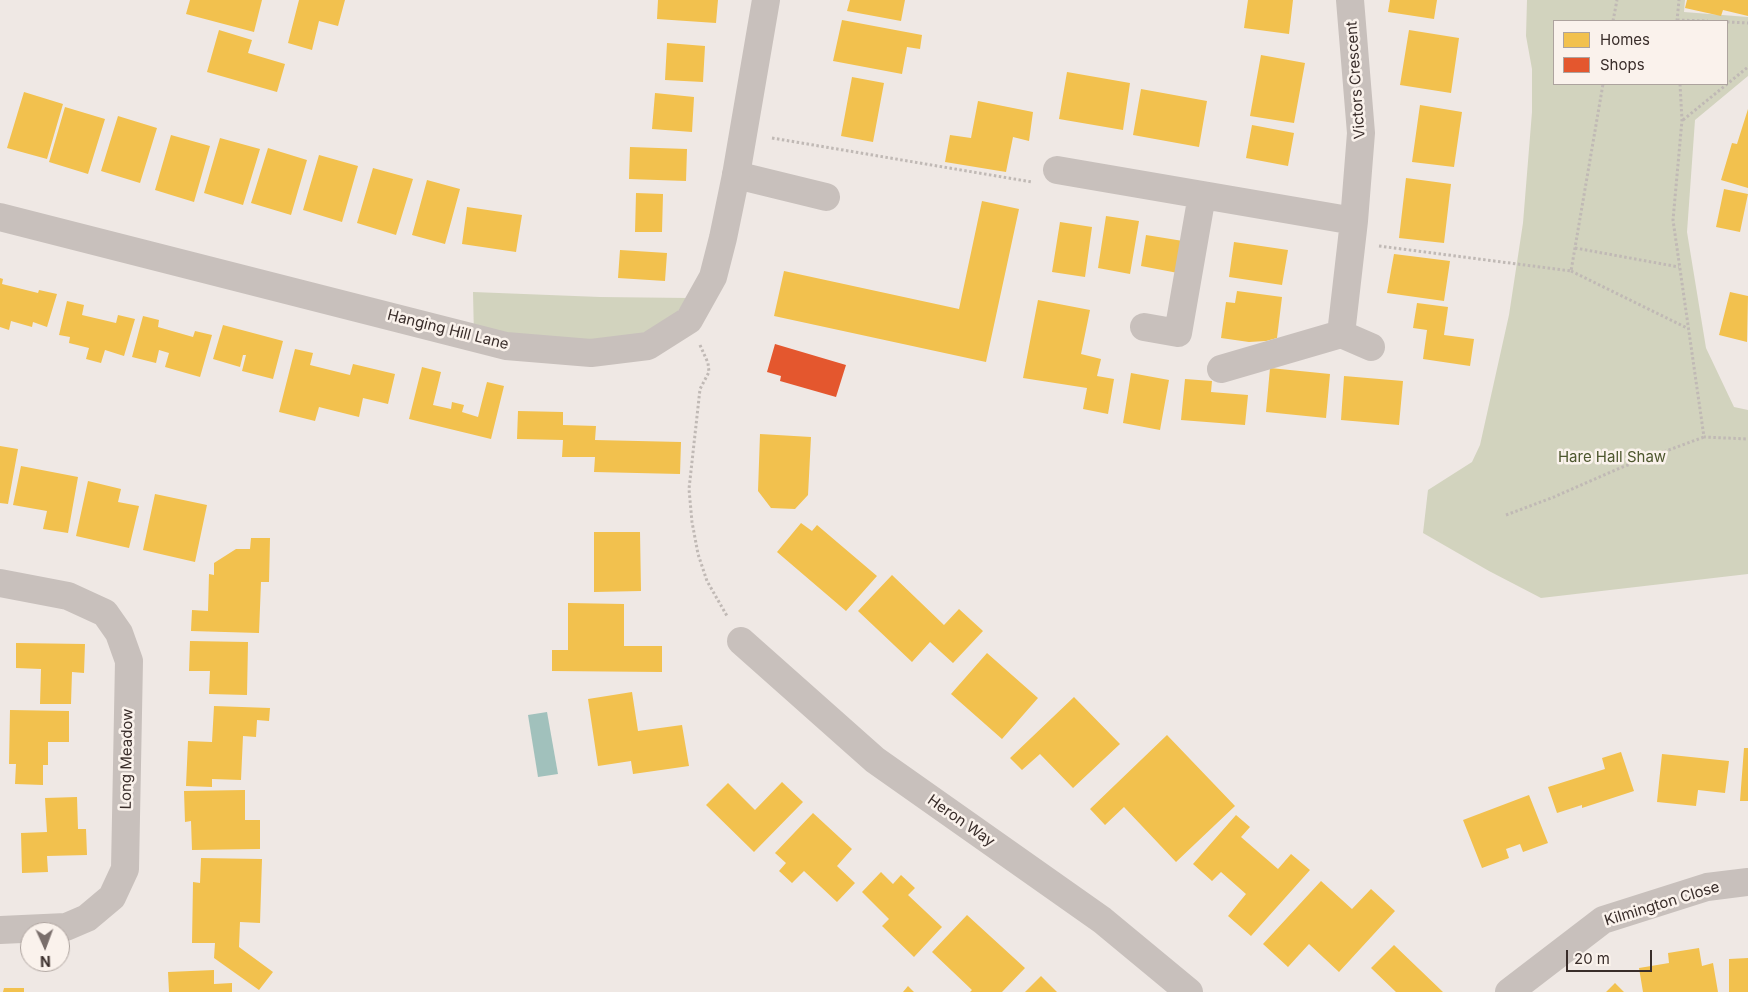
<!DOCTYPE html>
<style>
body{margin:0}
#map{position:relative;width:1748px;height:992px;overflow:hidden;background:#efe8e4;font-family:Inter,sans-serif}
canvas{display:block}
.legend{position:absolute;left:1553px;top:20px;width:175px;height:65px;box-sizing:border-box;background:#faf2ec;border:1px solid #ada39e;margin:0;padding:6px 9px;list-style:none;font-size:15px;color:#392d2a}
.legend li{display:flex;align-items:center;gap:10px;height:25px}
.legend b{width:25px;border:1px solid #ada39e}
.north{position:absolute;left:20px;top:922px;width:50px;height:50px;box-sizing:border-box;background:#faf2ec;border:1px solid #ada39e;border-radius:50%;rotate:178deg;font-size:14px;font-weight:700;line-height:20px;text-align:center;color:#392d2a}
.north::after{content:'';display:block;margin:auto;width:18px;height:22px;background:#796e6b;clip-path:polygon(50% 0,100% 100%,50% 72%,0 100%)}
.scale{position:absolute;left:1566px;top:950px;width:86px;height:22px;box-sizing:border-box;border:2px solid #392d2a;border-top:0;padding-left:6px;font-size:15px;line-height:18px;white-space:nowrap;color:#392d2a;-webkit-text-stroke:4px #faf2ec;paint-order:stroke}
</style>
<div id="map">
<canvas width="1748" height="992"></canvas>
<ul class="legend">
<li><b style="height:14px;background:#f2c14e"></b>Homes</li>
<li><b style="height:14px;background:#e4572e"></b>Shops</li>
</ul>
<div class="north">N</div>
<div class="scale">20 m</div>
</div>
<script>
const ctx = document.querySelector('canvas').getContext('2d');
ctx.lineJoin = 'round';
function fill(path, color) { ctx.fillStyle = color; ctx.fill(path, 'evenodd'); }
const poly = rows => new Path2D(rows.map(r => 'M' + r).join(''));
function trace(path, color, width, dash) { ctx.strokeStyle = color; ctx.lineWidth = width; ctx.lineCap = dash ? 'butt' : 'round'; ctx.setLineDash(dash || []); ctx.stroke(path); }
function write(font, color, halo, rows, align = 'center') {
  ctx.font = font + ' Inter,sans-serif'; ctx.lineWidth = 5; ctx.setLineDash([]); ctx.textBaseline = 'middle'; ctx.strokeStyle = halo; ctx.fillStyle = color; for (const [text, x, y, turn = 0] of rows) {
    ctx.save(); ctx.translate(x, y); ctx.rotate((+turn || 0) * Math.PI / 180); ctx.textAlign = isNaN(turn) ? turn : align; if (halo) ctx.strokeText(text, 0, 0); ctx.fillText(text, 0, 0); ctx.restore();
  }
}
const green = poly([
 [1527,0,1685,0,1684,12,1748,17,1748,76,1695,120,1687,232,1706,348,1734,407,1748,410,1748,574,1541,598,1489,571,1423,533,1428,490,1472,462,1480,445,1509,315,1523,223,1532,112,1532,69,1526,36],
 [1554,21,1727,21,1727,84,1554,84],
 [473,292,600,297,689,298,648,346,474,337]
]);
const water = poly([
 [547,712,558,774,538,777,528,715]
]);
const homes = poly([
 [190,0,262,0,254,32,186,14],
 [299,0,345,0,338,26,319,21,312,50,288,43],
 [658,0,718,0,716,23,657,19],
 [850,0,905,0,901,21,847,11],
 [1248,0,1293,0,1289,34,1244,28],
 [1390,0,1437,0,1434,19,1388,12],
 [1687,0,1748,0,1748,16,1723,10,1721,16,1685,8],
 [842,20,922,35,920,49,907,47,902,74,833,61],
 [219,30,252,40,248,53,285,64,277,92,207,72],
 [1409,30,1459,38,1451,93,1400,85],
 [667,43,705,46,703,82,665,80],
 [1261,55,1305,63,1294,123,1250,116],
 [1067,72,1130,83,1123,130,1059,119],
 [852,77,884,83,873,142,841,136],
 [1141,89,1207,101,1199,147,1133,135],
 [24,92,63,104,47,159,7,148],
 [655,93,694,97,692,132,652,129],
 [978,101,1033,112,1029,141,1013,137,1006,172,945,162,950,135,971,138],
 [1420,105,1462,112,1454,167,1412,162],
 [65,107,105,119,88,174,49,162],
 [1748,109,1748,188,1721,180,1732,143,1737,144],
 [118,116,157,128,140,183,101,171],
 [1252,125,1294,133,1288,166,1246,158],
 [171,135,210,146,194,202,155,190],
 [220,138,260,149,243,205,204,193],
 [630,147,687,149,686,181,629,179],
 [268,148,307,160,291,215,251,203],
 [319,155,358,166,342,222,303,210],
 [373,168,413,179,396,235,357,223],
 [1406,178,1451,184,1444,243,1399,238],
 [427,180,460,189,445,244,412,235],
 [1724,189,1748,194,1740,232,1716,227],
 [636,193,663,194,662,232,635,232],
 [982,201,1019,209,986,362,774,316,784,271,959,309],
 [467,207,522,215,516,252,462,244],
 [1106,216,1139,221,1130,274,1098,268],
 [1060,222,1092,227,1085,277,1052,272],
 [1146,235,1183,241,1178,273,1141,266],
 [1234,242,1288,250,1282,285,1229,277],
 [620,250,667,253,665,281,618,278],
 [1394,254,1450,261,1444,301,1387,293],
 [0,278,3,279,2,284,38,293,39,290,57,294,47,327,33,322,32,327,11,321,9,330,0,327],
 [1237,291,1282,297,1277,338,1266,341,1249,342,1221,338,1226,302,1235,303],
 [1730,292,1748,296,1747,342,1719,335],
 [1038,300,1090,310,1081,354,1101,359,1097,376,1114,379,1108,414,1083,409,1087,388,1023,378],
 [67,301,84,305,82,315,116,323,118,315,135,319,124,356,105,350,101,363,86,359,89,348,69,343,70,337,59,335],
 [1417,303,1448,307,1444,335,1474,339,1470,366,1423,359,1427,330,1413,328],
 [143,316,159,320,158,327,193,337,195,331,212,335,200,377,165,367,169,353,159,350,156,363,132,357],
 [223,325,283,341,273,379,242,371,246,355,243,355,240,367,213,359],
 [295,349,313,353,310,365,350,375,353,364,395,374,388,404,363,398,359,417,319,407,315,421,279,412],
 [422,367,441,372,433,405,451,409,452,402,464,405,462,412,478,417,487,382,504,386,491,439,409,419],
 [1270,368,1330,374,1326,418,1266,412],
 [1131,373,1169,380,1160,430,1123,423],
 [1344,376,1403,381,1399,425,1341,420],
 [1185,379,1212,381,1211,392,1248,395,1245,425,1181,420],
 [518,411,563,412,563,425,596,426,595,440,681,442,680,474,594,472,595,457,562,457,563,440,517,439],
 [760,434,811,437,808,495,795,509,771,508,758,491],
 [0,446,18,449,8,504,0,503],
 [21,466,78,477,68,533,43,529,47,511,13,505],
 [88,481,121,489,118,502,139,506,129,548,76,536],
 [155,494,207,505,195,562,143,550],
 [801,523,812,531,817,525,877,576,846,611,777,552],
 [594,532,640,532,641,591,594,592],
 [251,538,270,538,269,582,261,582,259,633,191,631,192,610,208,611,209,574,214,575,214,563,236,549,250,549],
 [892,575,944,625,959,609,983,631,953,663,930,642,912,662,858,611],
 [568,603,624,604,624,646,662,646,662,672,552,671,552,650,568,650],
 [190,641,248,642,247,695,209,694,210,671,189,671],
 [16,643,85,644,84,673,72,672,71,704,40,704,41,669,16,668],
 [987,653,1038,698,1002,739,951,694],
 [632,692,638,731,682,725,689,766,633,774,631,761,598,766,588,699],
 [1074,697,1120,744,1073,788,1040,754,1022,770,1010,758],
 [214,706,270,708,269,721,257,720,256,737,243,736,241,780,212,779,212,787,186,786,188,741,212,742],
 [10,710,69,711,69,742,48,742,48,765,43,765,43,785,15,784,16,764,9,764],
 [1167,735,1235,806,1176,862,1124,807,1105,825,1090,809],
 [1744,748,1748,748,1748,801,1740,801],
 [1621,752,1634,791,1582,808,1582,805,1557,813,1548,787,1605,769,1602,758],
 [1662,754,1729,761,1725,793,1698,790,1696,806,1657,802],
 [782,782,803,802,754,852,706,805,728,783,755,810],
 [245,790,245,820,260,820,260,849,192,850,191,821,185,822,184,791],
 [1529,795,1548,843,1523,852,1520,844,1506,849,1509,858,1482,868,1463,820],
 [77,797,78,829,86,829,87,855,47,856,48,872,22,873,21,833,47,832,45,798],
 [813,813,852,849,837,866,855,883,837,902,804,871,792,883,779,871,786,863,775,853],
 [1236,815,1250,827,1241,837,1278,869,1291,854,1310,870,1251,936,1228,916,1246,894,1221,872,1212,881,1193,864],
 [201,858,262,859,260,923,240,922,239,947,273,972,259,990,214,958,215,943,192,943,193,882,200,883],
 [881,872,893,884,901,875,915,888,908,895,942,927,914,957,882,926,889,919,862,892],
 [1321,881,1352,909,1371,889,1395,911,1339,972,1309,944,1288,967,1263,944],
 [967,915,1025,968,1002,992,970,992,972,990,932,952],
 [1394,945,1443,992,1396,992,1371,968],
 [1699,948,1702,966,1713,963,1718,992,1643,992,1639,968,1669,963,1668,953],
 [1748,958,1748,992,1729,992,1729,959],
 [214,970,214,984,232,983,232,992,169,992,168,972],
 [1041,976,1057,992,1025,992],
 [1615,983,1624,992,1606,992],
 [908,986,914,992,903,992],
 [4,988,24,988,24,992,3,992]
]);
const shops = poly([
 [775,344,846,365,836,397,780,381,781,376,767,372]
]);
const path = poly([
 [1677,20,1708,21],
 [1613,21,1617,0],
 [1677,21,1679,0],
 [1727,22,1748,23],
 [1680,84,1682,120,1673,220,1704,437,1748,439],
 [1683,120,1748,67],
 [772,138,1032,182],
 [1379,246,1571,271,1603,84],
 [1575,248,1679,267],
 [1571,271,1687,328],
 [700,345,708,363,709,372,700,389,689,489,692,522,698,554,707,581,727,616],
 [1506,515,1554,497,1620,468,1704,437]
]);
const minor = poly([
 [1057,170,1354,221],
 [736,175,826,197],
 [1144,327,1178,333,1202,195],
 [1341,334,1354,221,1361,133,1350,0],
 [1221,369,1341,334,1371,347],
 [0,583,68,596,105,613,119,633,129,661,125,869,112,897,87,918,66,927,0,930],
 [741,641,875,760,1102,920,1189,992],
 [1509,992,1603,920,1707,887,1748,882]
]);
const tertiary = poly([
 [0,217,506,346,591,353,648,346,689,320,713,277,723,238,736,175,766,0]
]);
const streetNames = [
 ["Victors Crescent",1356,80,-94],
 ["Hanging Hill Lane",448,330,14],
 ["Long Meadow",127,759,-89],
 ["Heron Way",961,821,35],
 ["Kilmington Close",1662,904,-17]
];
const parkNames = [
 ["Hare Hall Shaw",1612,457]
];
fill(green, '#d2d3be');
fill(water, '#a1c1bc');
fill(homes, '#f2c14e');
fill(shops, '#e4572e');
trace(path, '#c0b9b5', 3, [2.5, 2.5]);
trace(minor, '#c8c0bc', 28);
trace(tertiary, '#c8c0bc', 28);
write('15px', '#392d2a', '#faf2ec', streetNames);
write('15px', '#4d572e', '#faf2ec', parkNames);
</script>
